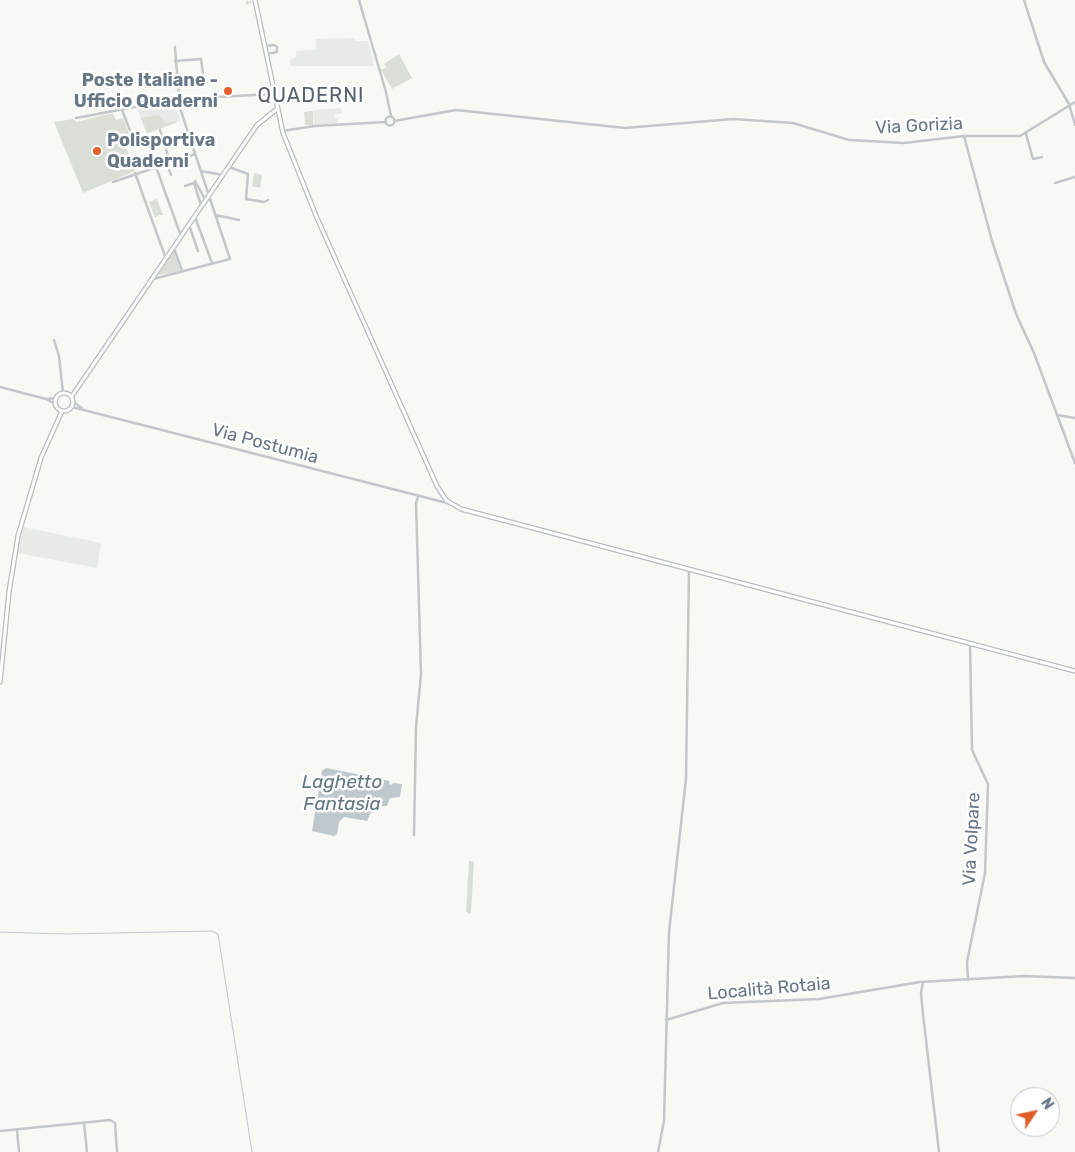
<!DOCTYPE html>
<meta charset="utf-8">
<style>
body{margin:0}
#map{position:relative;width:1075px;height:1152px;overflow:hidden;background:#f8f8f5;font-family:Rubik,sans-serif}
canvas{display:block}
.north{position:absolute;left:1010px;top:1087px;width:50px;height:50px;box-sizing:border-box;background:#fff;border:1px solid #c2c9cf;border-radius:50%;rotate:56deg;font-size:14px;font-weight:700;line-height:20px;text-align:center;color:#677786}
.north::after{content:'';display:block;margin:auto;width:18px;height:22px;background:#e25e2b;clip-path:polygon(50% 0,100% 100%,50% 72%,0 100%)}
</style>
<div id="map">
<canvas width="1075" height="1152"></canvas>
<div class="north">N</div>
</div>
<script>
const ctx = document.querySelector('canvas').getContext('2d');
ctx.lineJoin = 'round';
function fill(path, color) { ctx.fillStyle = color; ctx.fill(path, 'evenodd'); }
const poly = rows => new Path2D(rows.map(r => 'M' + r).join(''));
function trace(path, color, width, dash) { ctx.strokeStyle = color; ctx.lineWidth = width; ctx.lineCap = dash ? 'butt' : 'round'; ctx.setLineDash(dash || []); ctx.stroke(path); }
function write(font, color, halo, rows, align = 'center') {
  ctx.font = font + ' Rubik,sans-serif'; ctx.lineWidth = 5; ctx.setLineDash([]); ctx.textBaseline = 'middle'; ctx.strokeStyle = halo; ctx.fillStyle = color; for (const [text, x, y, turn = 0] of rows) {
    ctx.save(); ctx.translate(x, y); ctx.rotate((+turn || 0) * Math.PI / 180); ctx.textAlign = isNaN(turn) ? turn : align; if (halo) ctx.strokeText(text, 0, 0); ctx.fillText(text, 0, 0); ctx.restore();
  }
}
const built = poly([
 [355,38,355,41,368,41,374,66,290,66,290,60,297,56,295,51,316,50,316,39],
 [173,102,181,121,147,134,137,108],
 [341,108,342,113,334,115,334,118,339,118,337,123,314,125,313,110],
 [23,527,101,543,97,568,18,553]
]);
const green = poly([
 [399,54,412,78,392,89,381,70,386,67,384,64],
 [313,111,313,125,305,125,304,112],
 [113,113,116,120,123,118,129,134,122,137,135,171,83,193,54,122,74,119,76,122],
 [158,115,163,118,165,123,180,121,147,133,141,118],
 [254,173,262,175,260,188,252,186],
 [157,199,163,215,159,215,155,218,149,202],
 [174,251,180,271,158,275],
 [469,861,474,862,471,913,469,914,466,911]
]);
const water = poly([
 [326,768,377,778,389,781,390,785,394,783,402,784,400,797,390,798,387,806,374,806,367,821,344,817,339,822,337,834,334,836,312,831,322,771]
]);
const stream = poly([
 [0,932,65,934,211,931,218,934,252,1152]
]);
const minorTunnel = poly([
 [246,3,251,2]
]);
const minor = poly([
 [359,0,386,92,391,116],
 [1024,0,1044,62,1069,104],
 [266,46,274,45,277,47,277,52,267,54],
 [175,47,179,99],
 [175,61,201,59,203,73],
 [122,110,136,146,132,147],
 [76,118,177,99,274,94],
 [160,130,170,162],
 [1026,134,1033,159,1042,157],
 [964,136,992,241,1016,314,1034,353,1075,463],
 [167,164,171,175],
 [156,167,181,236],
 [229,167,248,174,246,199,264,202,268,200],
 [201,171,223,175],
 [135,173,166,259],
 [195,181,206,201],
 [113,182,195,154],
 [1055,183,1075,177],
 [185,186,194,183,201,205],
 [215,215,239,220],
 [195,217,212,263],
 [189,225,198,251],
 [174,248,182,271],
 [153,279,230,259,177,99],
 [54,340,59,356,63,393],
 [1057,415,1075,418],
 [414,835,416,727,421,674,416,503,418,497],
 [968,980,967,962,985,873,988,784,972,750,970,643],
 [923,982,921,993,923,1014,939,1152],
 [666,1020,723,1003,819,999,920,982,1024,976,1075,978],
 [84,1123,87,1152],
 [17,1130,19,1152],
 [0,1131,110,1120,115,1123,117,1152],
 [658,1152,664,1121,669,932,686,779,689,569]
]);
const tertiary = poly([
 [1069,104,1075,125],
 '385.5 121a4.5 4.5 0 1 1 9 0a4.5 4.5 0 1 1-9 0Z',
 [394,121,456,110,625,128,733,119,793,123,849,140,904,143,964,136,1020,136,1075,102],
 [282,131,315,126,386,122],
 [0,387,46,399,55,404],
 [47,399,55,398],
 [73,402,82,408],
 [72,407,451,504]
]);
const secondary = poly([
 [255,0,283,133,317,218,437,486,446,500,461,509,1075,671],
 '55 402a9 9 0 1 1 18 0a9 9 0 1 1-18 0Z',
 [72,396,257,125,277,109],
 [0,682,9,592,18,536,41,458,62,411]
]);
const markers = [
 [228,91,5,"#e25e2b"],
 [97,151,5,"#e25e2b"]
];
const poiNames = [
 ["Poste Italiane -",218,81],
 ["Ufficio Quaderni",218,102],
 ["Polisportiva",107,141,"left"],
 ["Quaderni",107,162,"left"]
];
const streetNames = [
 ["Via Gorizia",919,126,-3],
 ["Via Postumia",265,444,15],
 ["Via Volpare",972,839,-87],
 ["Località Rotaia",769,989,-5]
];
const waterNames = [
 ["Laghetto",342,783],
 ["Fantasia",342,805]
];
const quarterNames = [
 ["QUADERNI",311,96]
];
fill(built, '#e8eae8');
fill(green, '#d9dfd6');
fill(water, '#bec8cd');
trace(stream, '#bec8cd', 1);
trace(minorTunnel, '#ccd1d4', 2.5, [2.5, 1]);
trace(secondary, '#b8bcc1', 5.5);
trace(minor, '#c3c7ca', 2.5);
trace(tertiary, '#c3c7ca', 2.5);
trace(secondary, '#fff', 3);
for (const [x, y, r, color] of markers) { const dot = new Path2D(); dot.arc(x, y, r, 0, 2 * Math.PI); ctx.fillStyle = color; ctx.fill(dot); trace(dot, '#fff', 2); }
write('bold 18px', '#677786', '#fff', poiNames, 'right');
write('18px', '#677786', '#fff', streetNames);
write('italic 19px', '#637781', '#fff', waterNames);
ctx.letterSpacing = '1px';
write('20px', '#55606b', '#fff', quarterNames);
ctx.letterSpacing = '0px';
</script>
